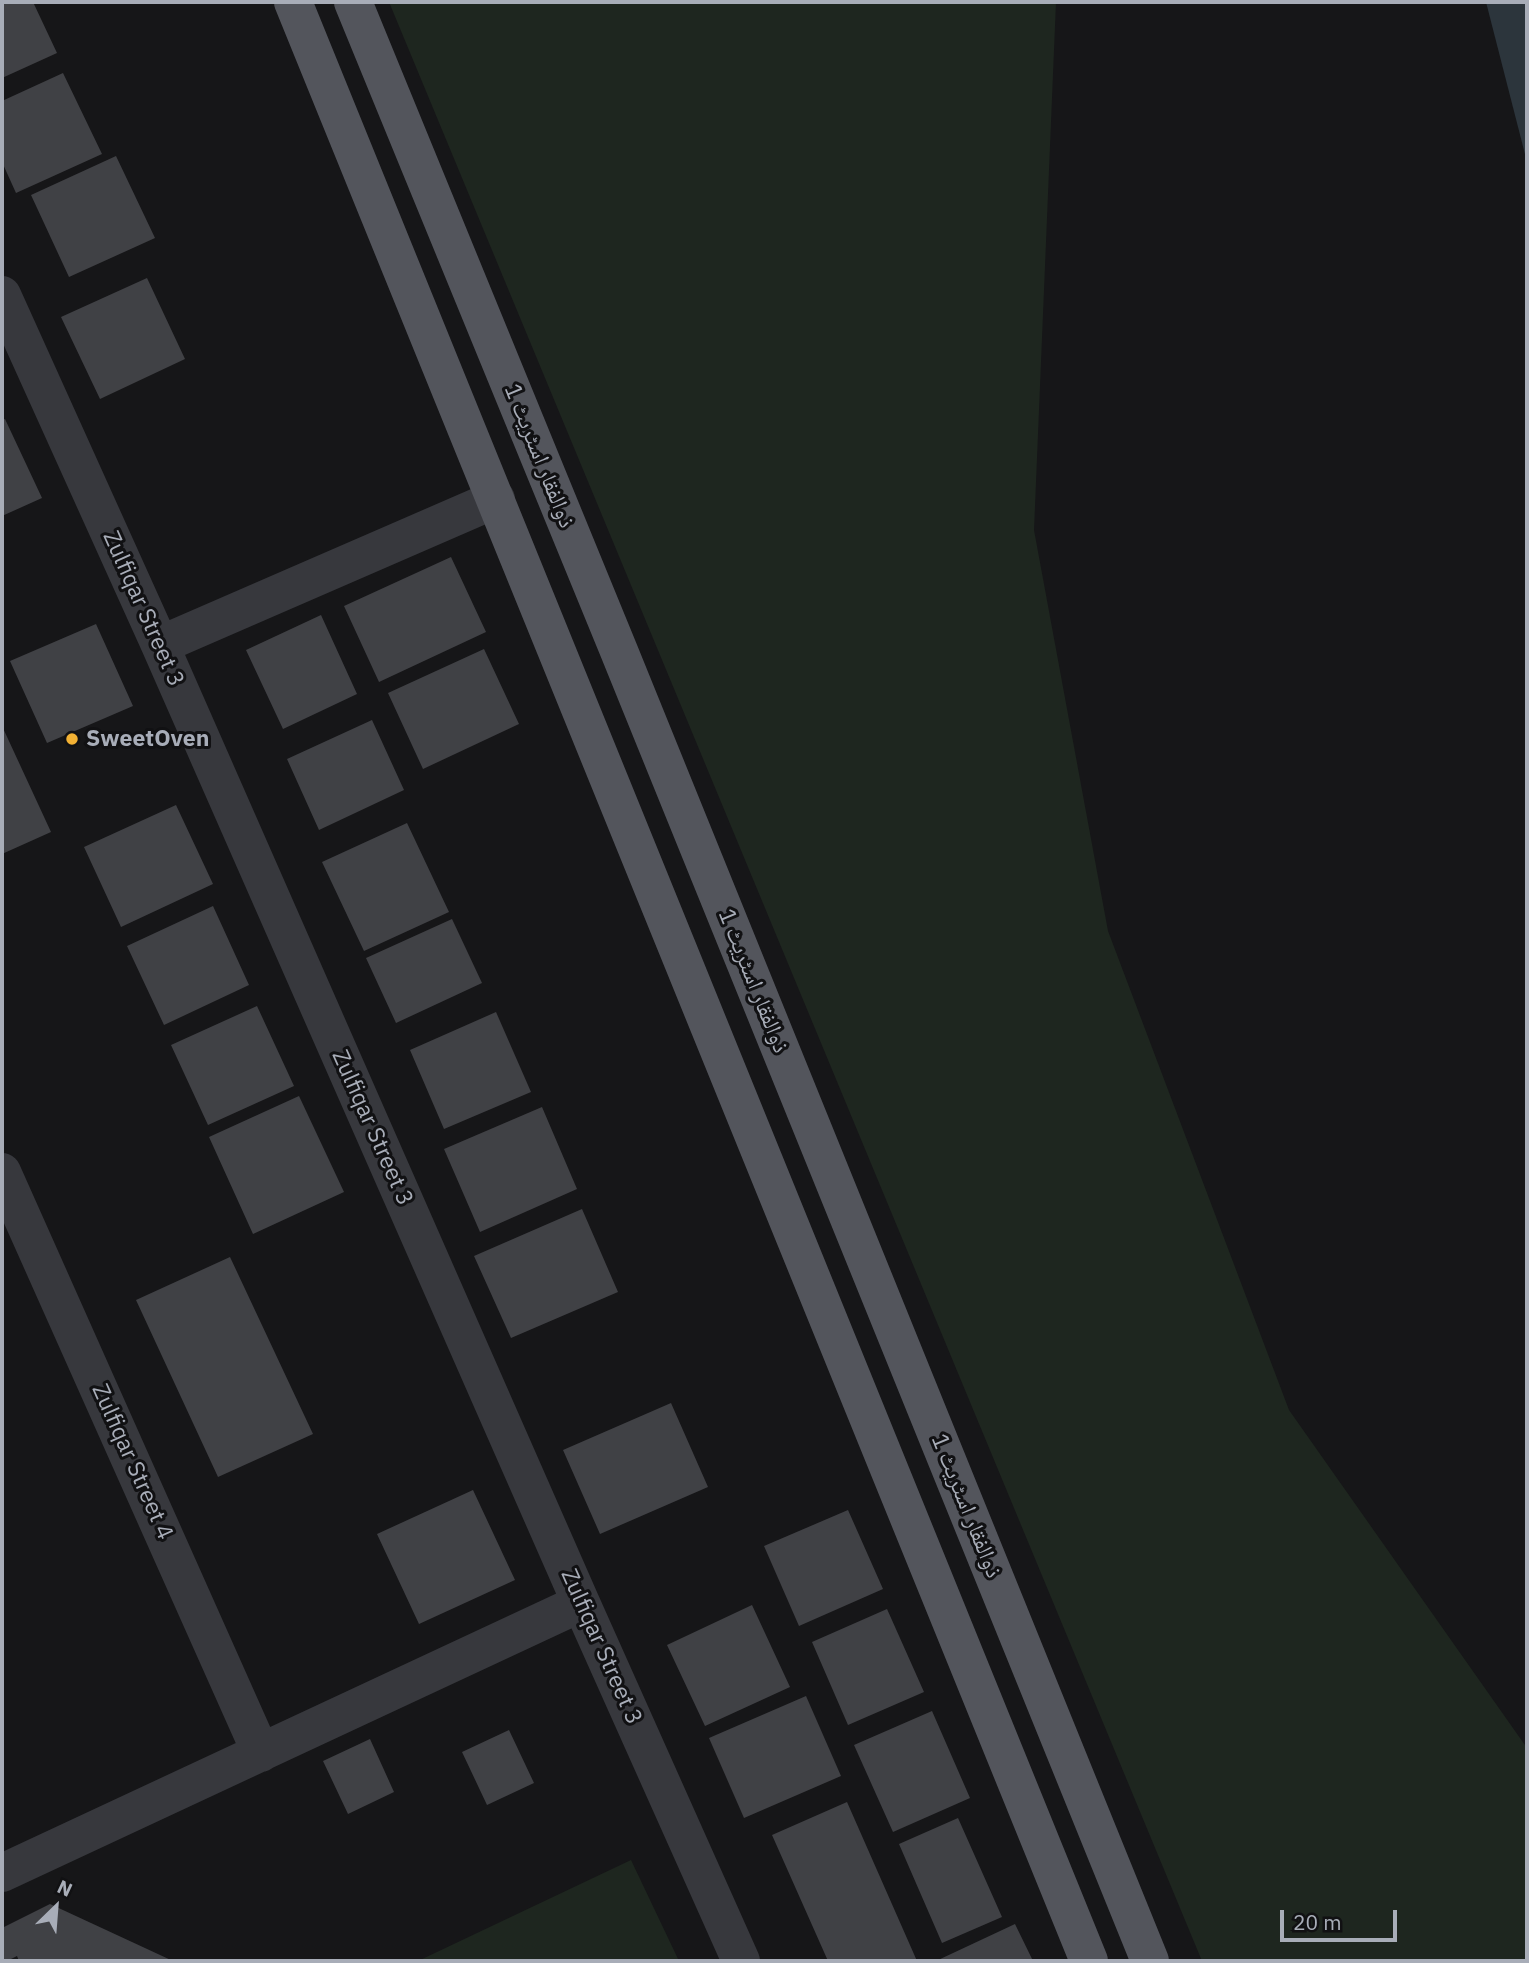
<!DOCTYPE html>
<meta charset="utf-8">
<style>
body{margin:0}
#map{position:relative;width:1529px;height:1963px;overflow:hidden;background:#161618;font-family:"IBM Plex Sans",sans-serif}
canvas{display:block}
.frame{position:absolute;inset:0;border:4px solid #a8adb8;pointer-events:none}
.north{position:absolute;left:21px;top:1872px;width:70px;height:70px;-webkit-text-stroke:5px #111113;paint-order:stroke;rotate:25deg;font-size:19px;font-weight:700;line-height:28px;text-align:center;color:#a8adb8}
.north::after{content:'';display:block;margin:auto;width:24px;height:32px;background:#a8adb8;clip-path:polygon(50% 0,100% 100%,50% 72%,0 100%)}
.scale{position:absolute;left:1280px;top:1910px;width:117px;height:32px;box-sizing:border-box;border:4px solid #a8adb8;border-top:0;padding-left:9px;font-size:21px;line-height:24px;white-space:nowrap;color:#a8adb8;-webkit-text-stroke:5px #111113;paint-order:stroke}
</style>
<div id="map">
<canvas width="1529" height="1963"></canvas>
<div class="frame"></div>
<div class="north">N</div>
<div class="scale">20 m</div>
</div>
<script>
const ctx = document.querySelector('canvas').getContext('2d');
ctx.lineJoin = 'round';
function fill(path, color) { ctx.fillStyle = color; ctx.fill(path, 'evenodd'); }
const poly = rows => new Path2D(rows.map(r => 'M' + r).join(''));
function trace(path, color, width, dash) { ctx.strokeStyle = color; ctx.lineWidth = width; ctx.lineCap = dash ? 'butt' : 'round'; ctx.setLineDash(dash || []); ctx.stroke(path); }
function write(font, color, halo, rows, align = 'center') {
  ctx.font = font + ' "IBM Plex Sans","Noto Naskh Arabic",sans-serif'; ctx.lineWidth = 6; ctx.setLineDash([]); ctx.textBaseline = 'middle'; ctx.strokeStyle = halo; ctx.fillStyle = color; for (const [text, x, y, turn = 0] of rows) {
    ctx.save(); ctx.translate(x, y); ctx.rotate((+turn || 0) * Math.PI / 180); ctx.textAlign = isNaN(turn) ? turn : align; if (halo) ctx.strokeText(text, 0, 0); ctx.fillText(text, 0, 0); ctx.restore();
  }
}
const green = poly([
 [389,2,1056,2,1034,530,1108,931,1289,1410,1527,1748,1527,1961,1202,1961],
 [631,1860,679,1961,418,1961]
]);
const water = poly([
 [1486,2,1527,2,1527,162]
]);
const building = poly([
 [2,2,33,2,57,53,2,78],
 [63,73,102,154,16,193,2,162,2,101],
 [116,156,155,238,69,277,31,195],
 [147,278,185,359,100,399,61,317],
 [5,419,42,498,2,516,2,420],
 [451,557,486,632,379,682,344,606],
 [321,615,357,694,283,729,246,650],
 [96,624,133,706,47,743,10,661],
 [484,649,519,724,423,769,388,693],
 [372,720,404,790,319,830,287,759],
 [2,726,51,832,2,854],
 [176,805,213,884,121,927,84,847],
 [407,823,449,912,364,951,322,862],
 [213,906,249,985,164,1025,127,946],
 [452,919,482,983,396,1023,366,958],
 [257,1006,294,1086,208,1125,171,1045],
 [496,1012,531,1092,444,1129,410,1050],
 [299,1096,344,1192,253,1234,209,1137],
 [542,1107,577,1189,480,1232,444,1149],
 [582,1209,618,1292,511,1338,474,1256],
 [230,1257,313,1434,218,1477,136,1300],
 [671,1403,708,1487,600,1534,563,1450],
 [473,1490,515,1580,419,1624,377,1534],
 [848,1510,883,1589,799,1626,764,1546],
 [752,1605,790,1687,705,1726,667,1645],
 [887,1609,924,1692,848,1725,812,1642],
 [806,1696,841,1776,744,1818,709,1738],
 [932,1711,970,1798,893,1832,854,1745],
 [509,1730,534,1783,487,1805,462,1752],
 [370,1739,394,1792,348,1814,323,1761],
 [847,1802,917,1961,828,1961,772,1835],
 [958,1818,1002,1917,942,1943,899,1844],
 [50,1904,173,1961,19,1961,17,1956,7,1961,2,1961,2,1928],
 [1015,1924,1033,1961,936,1961]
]);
const minor = poly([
 [2,295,160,645,581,1603,741,1961],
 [160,645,496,499],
 [2,1172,261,1753],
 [2,1873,581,1603]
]);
const major = poly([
 [293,2,1089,1961],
 [353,2,619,651,1150,1961]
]);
const markers = [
 [72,739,7,"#f2b134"]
];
const streetNames = [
 ["ذوالفقار اسٹریٹ 1",539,456,68],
 ["Zulfiqar Street 3",143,609,66],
 ["ذوالفقار اسٹریٹ 1",753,981,68],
 ["Zulfiqar Street 3",372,1128,66],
 ["Zulfiqar Street 4",132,1462,66],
 ["ذوالفقار اسٹریٹ 1",966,1506,68],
 ["Zulfiqar Street 3",601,1647,66]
];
const poiNames = [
 ["SweetOven",86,739]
];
fill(green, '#1e261f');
fill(water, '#2c353c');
fill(building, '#404145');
trace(minor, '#37383d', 38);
trace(major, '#53555c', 38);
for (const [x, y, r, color] of markers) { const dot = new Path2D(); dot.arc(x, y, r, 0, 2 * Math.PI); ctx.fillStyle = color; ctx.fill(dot); trace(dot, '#111113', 2.5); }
write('23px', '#a8adb8', '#111113', streetNames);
write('bold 23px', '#a8adb8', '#111113', poiNames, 'left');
</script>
